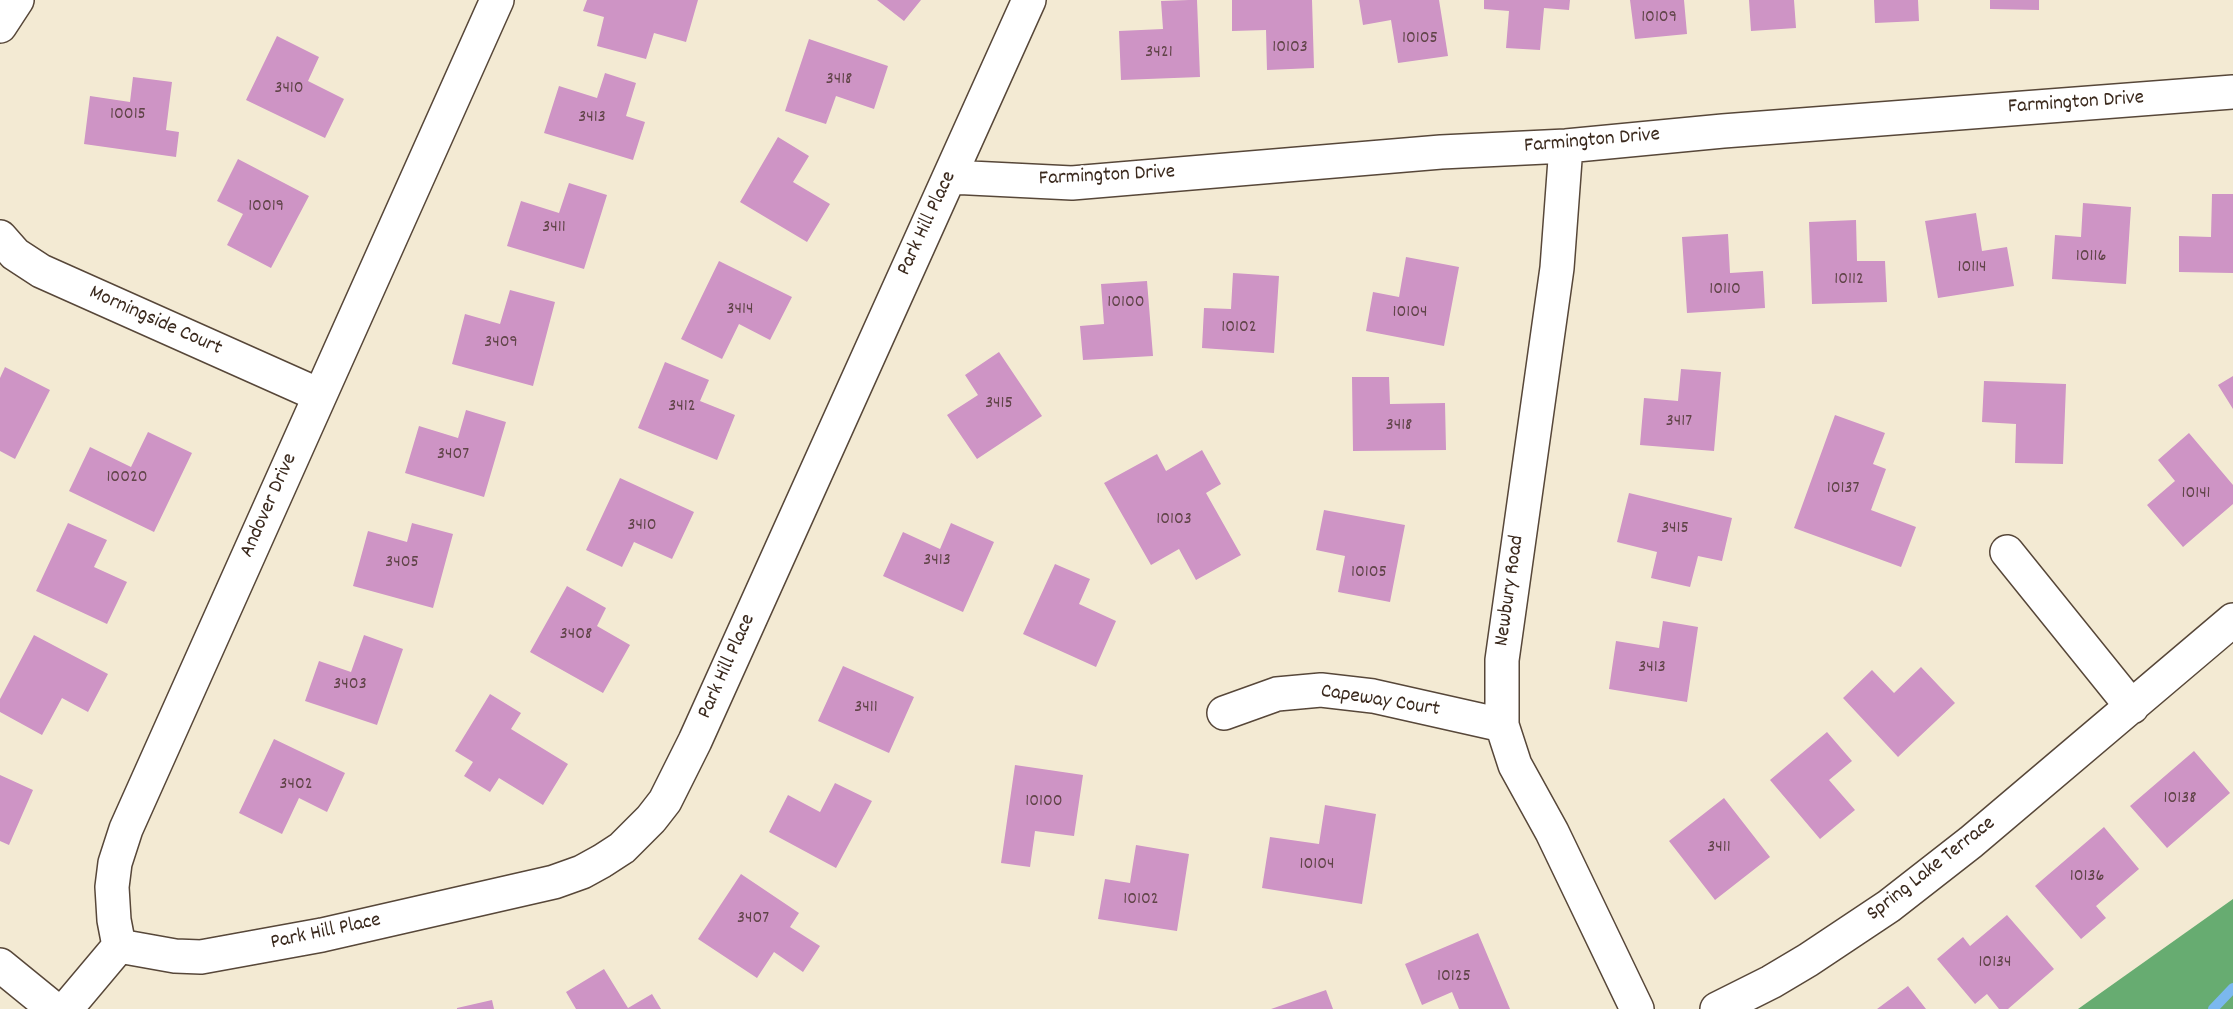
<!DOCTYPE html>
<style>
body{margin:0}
canvas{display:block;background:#f3ead3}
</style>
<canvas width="2233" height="1009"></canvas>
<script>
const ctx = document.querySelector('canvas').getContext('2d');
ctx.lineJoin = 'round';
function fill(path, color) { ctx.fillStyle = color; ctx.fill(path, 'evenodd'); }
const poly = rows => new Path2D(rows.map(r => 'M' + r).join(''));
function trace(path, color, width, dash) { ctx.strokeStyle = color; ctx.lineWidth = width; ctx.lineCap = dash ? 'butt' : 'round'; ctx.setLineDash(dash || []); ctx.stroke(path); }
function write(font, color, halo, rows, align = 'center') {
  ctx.font = font + ' Dekko,sans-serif'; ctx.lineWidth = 4.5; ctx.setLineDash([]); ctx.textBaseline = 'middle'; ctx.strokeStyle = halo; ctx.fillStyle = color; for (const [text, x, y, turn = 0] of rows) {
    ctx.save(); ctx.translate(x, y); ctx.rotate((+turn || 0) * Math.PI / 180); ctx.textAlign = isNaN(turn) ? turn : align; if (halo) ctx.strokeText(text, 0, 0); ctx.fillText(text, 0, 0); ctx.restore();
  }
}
const forest = poly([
 [2233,899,2233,1009,2078,1009]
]);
const stream = poly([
 [2213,1009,2233,988]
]);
const building = poly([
 [587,0,698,0,686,42,654,33,646,59,597,46,604,17,583,11],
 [877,0,921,0,904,21],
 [1189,0,1197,0,1200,77,1121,80,1119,31,1163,29,1161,1],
 [1232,0,1312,0,1314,68,1267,70,1266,30,1232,31],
 [1359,0,1439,0,1448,56,1398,63,1391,20,1363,25],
 [1484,0,1570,0,1569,10,1544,8,1540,50,1506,48,1509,11,1484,9],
 [1630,0,1684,0,1687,34,1635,39],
 [1749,0,1794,0,1796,28,1751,31],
 [1874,0,1918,0,1919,21,1875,23],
 [1990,0,2039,0,2039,10,1990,9],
 [277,36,319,57,308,81,344,99,325,138,246,100],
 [809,39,888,66,874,109,836,96,826,124,785,111],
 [605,73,636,83,626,116,645,122,633,160,544,133,559,86,597,98],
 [133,77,172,82,166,130,179,132,176,157,84,144,90,96,130,102],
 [778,137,809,156,793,182,830,204,807,242,740,202],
 [238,159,309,196,271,268,227,245,243,214,217,201],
 [569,183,607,195,584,269,507,246,521,201,559,213],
 [2212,194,2233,194,2233,273,2179,272,2179,236,2211,237],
 [2083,203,2131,207,2126,284,2052,279,2055,235,2081,237],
 [1976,213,1982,251,2007,247,2014,286,1938,298,1925,221],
 [1856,220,1857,261,1885,261,1887,302,1812,304,1809,222],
 [1728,234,1730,273,1763,271,1765,308,1687,313,1682,237],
 [1406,257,1459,267,1444,346,1366,331,1373,292,1399,297],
 [719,261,792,297,770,340,739,324,722,359,681,339],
 [1233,273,1279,276,1274,353,1202,348,1204,308,1231,309],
 [1147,281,1153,356,1083,360,1080,326,1104,324,1101,284],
 [510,290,555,302,533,386,452,364,465,314,500,324],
 [999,352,1042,416,977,459,947,415,978,395,965,375],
 [665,362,709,380,700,401,735,415,717,460,638,428],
 [5,367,50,390,15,459,0,451,0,378],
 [1681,369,1721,372,1714,451,1640,445,1644,398,1678,401],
 [2233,376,2233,409,2218,385],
 [1352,377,1389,377,1390,404,1445,403,1446,450,1353,451],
 [1984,381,2066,384,2063,464,2015,463,2016,424,1982,422],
 [466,410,506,422,484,497,405,473,419,426,458,438],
 [1835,415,1885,433,1873,464,1886,469,1871,510,1916,527,1901,567,1794,528],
 [148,432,192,453,154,532,69,491,90,447,131,467],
 [2189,433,2233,485,2233,504,2183,547,2147,505,2175,481,2158,460],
 [1202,450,1221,484,1206,493,1241,555,1196,580,1179,549,1151,565,1104,483,1157,454,1166,471],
 [620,478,694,512,672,559,634,542,622,567,586,550],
 [1629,493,1732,518,1722,561,1698,556,1690,587,1651,578,1657,552,1617,542],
 [1324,510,1405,525,1390,602,1338,592,1345,556,1316,550],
 [68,523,107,540,94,567,127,582,107,624,36,591],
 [412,523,453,534,433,608,353,586,368,531,407,542],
 [951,523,994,542,963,612,883,576,903,532,940,549],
 [1055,564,1090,579,1079,604,1116,621,1096,667,1023,634],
 [567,586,606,608,597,626,630,645,603,693,530,652],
 [1663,621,1698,627,1687,702,1609,689,1616,641,1659,648],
 [34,635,108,674,88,712,62,698,42,735,0,712,0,699],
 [364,635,403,649,377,725,305,701,319,661,351,672],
 [843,666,914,697,889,753,818,721],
 [1921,667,1955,703,1898,757,1843,698,1872,670,1894,693],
 [490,694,521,713,511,729,568,764,543,805,499,778,490,792,464,776,473,762,455,751],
 [1827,732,1852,761,1829,780,1855,810,1820,839,1770,780],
 [274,739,345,773,327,812,299,798,282,834,239,813],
 [2194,751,2230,793,2167,848,2130,806],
 [1015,765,1083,775,1074,836,1035,831,1030,867,1001,863],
 [0,775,33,790,9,845,0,841],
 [835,783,872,801,836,868,769,832,788,795,820,812],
 [1724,798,1770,857,1715,900,1669,841],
 [1325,805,1376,814,1362,904,1262,888,1270,837,1319,844],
 [2104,827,2139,869,2096,906,2106,918,2081,939,2035,886],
 [1136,845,1189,854,1177,931,1098,919,1105,879,1130,883],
 [741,874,799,913,790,927,820,946,803,972,774,952,757,978,698,939],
 [2007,915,2054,969,2008,1009,1999,1009,1987,994,1975,1004,1937,959,1963,937,1970,946],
 [1478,933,1510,1009,1459,1009,1452,992,1422,1005,1405,964],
 [604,969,628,1008,652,994,661,1009,576,1009,566,992],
 [1908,986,1926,1009,1877,1009],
 [1326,990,1333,1009,1271,1009],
 [492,1000,494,1009,457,1009,457,1008]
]);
const minor = poly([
 [0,26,17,0],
 [1566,146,1557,268,1502,660,1502,725,1515,765,1552,832,1637,1009],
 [950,177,1072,183,1441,152,1566,146,1723,131,2233,92],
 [0,237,15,254,41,271,319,395],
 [2007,552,2132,707],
 [1224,713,1277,694,1321,690,1373,696,1502,725],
 [119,946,175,956,201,957,322,935,554,882,582,872,602,861,622,848,651,819,665,801,695,741,1029,0],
 [119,946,114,920,112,887,115,863,126,829,497,0],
 [0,965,54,1009],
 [66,1009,119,946],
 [1717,1009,1771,982,1808,960,1889,906,1971,842,2233,620]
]);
const numberNames = [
 ["10109",1659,19],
 ["10105",1420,40],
 ["10103",1290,49],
 ["3421",1159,54],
 ["3418",839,81],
 ["3410",289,90],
 ["10015",128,116],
 ["3413",592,119],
 ["10019",266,208],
 ["3411",554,229],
 ["10116",2091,258],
 ["10114",1972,269],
 ["10112",1849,281],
 ["10110",1725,291],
 ["10100",1126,304],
 ["3414",740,311],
 ["10104",1410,314],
 ["10102",1239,329],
 ["3409",501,344],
 ["3415",999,405],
 ["3412",682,408],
 ["3417",1679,423],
 ["3418",1399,427],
 ["3407",453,456],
 ["10020",127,479],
 ["10137",1843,490],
 ["10141",2196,495],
 ["10103",1174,521],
 ["3410",642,527],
 ["3415",1675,530],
 ["3413",937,562],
 ["3405",402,564],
 ["10105",1369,574],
 ["3408",576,636],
 ["3413",1652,669],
 ["3403",350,686],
 ["3411",866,709],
 ["3402",296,786],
 ["10138",2180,800],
 ["10100",1044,803],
 ["3411",1719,849],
 ["10104",1317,866],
 ["10136",2087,878],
 ["10102",1141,901],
 ["3407",753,920],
 ["10134",1995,964],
 ["10125",1454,978]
];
const streetNames = [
 ["Farmington Drive",2076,104,-4],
 ["Farmington Drive",1592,142,-5],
 ["Farmington Drive",1107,177,-3],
 ["Park Hill Place",928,224,-65],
 ["Morningside Court",155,322,24],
 ["Andover Drive",270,506,-66],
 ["Newbury Road",1511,591,-82],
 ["Park Hill Place",728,667,-66],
 ["Capeway Court",1380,702,9],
 ["Spring Lake Terrace",1932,870,-38],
 ["Park Hill Place",326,933,-12]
];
fill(forest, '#67ac71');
trace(stream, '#7bb8ee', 10);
fill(building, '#ce94c5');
trace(minor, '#574739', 36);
trace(minor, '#fff', 33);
write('18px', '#604448', null, numberNames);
write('21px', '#3b2a1e', '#fff', streetNames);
</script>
